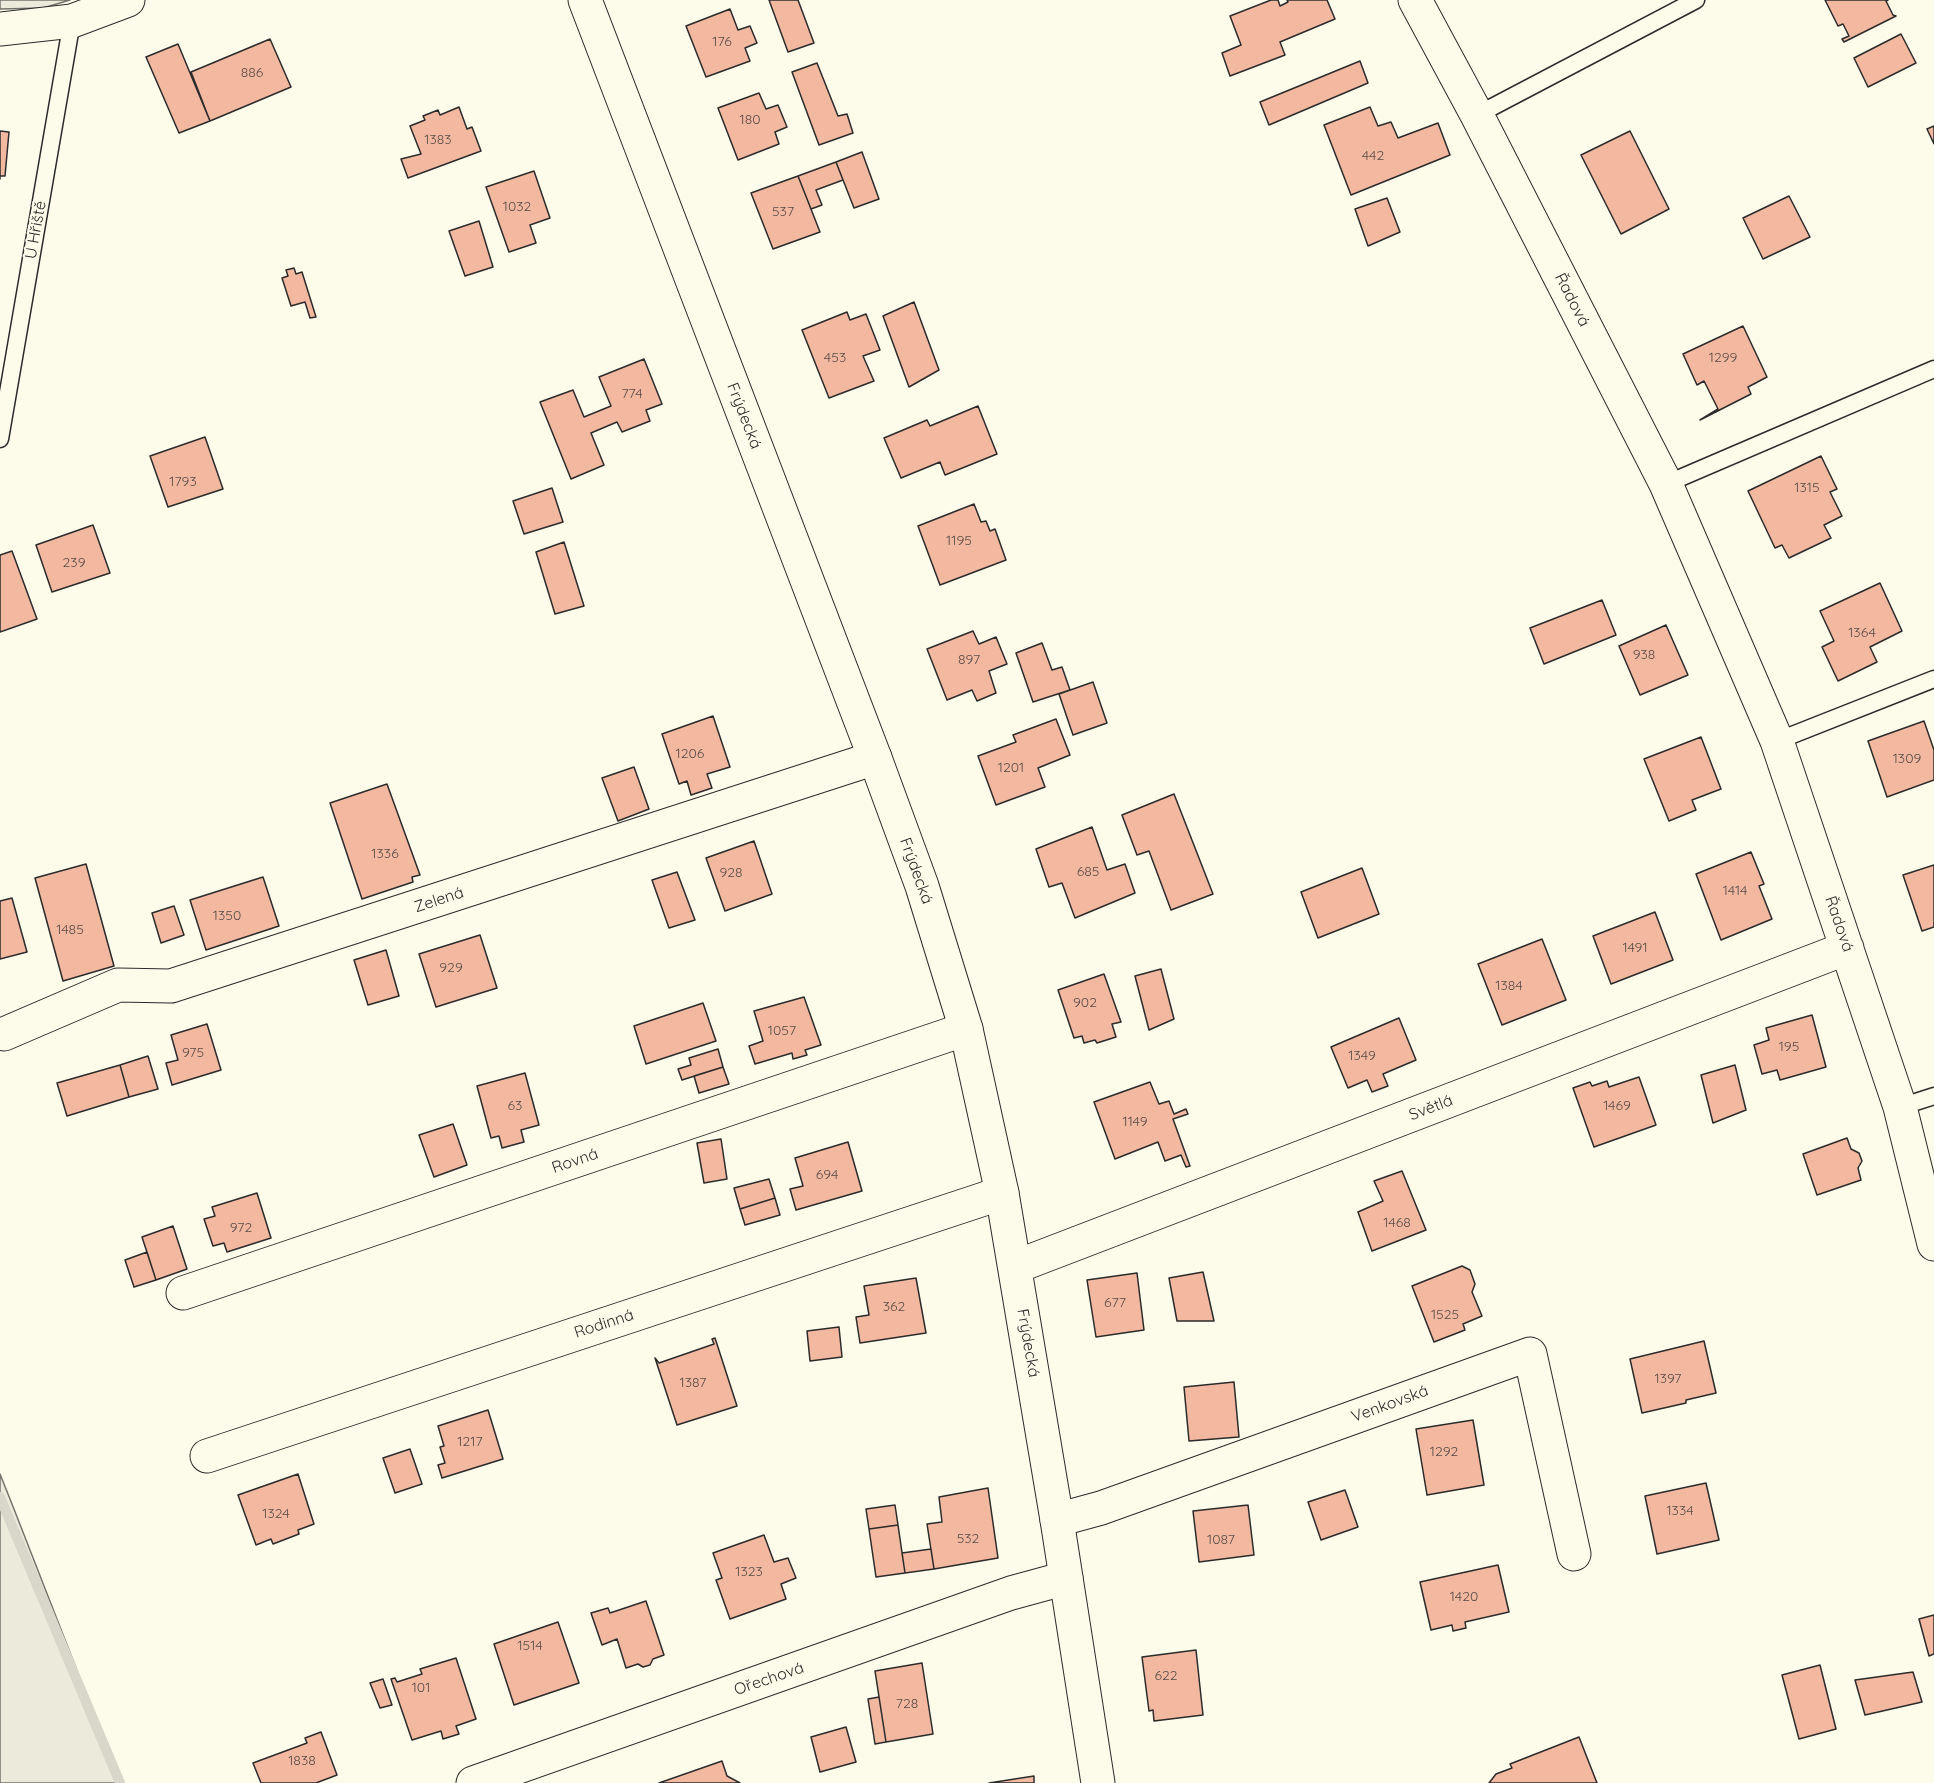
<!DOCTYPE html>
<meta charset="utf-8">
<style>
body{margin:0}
canvas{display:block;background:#fdfbea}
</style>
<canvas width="1934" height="1783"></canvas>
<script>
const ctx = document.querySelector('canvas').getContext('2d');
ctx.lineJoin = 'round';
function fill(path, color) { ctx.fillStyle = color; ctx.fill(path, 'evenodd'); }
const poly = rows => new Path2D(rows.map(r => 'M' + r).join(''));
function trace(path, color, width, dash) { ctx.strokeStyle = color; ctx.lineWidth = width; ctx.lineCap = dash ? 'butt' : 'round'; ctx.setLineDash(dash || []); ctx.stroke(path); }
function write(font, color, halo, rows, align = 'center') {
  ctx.font = font + ' Quicksand,sans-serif'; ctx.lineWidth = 4.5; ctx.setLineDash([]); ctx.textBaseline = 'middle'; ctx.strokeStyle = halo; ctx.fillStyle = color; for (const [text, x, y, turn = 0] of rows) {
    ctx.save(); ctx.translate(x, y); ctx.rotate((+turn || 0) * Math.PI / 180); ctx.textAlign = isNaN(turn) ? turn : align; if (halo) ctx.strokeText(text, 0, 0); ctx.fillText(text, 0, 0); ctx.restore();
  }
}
const green = poly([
 [0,0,70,0,43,8,0,9,0,0],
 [0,1474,12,1504,121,1783,0,1783,0,1474]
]);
const stream = poly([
 [0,1497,120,1783]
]);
const building = poly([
 [769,0,798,0,814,43,788,52,769,0],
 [1271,0,1278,0,1280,6,1288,2,1287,0,1327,0,1335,19,1280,42,1285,55,1230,76,1222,53,1241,45,1230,16,1271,0],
 [1825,0,1888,0,1886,1,1893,15,1896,16,1844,42,1842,39,1849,36,1843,24,1838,26,1825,0],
 [730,9,738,30,750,26,757,43,745,48,750,61,706,77,686,26,730,9],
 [1901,34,1916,63,1868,87,1854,58,1901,34],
 [270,39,291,87,210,121,191,72,270,39],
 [178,44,210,121,179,133,146,57,178,44],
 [1360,61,1368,83,1269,125,1260,102,1360,61],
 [817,63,838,116,847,114,853,133,819,145,792,72,817,63],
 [759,93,766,109,778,105,787,127,775,132,779,144,738,160,718,108,759,93],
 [459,107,467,129,472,127,481,151,408,178,401,159,421,154,410,126,425,120,423,116,438,110,440,115,459,107],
 [1370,107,1378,126,1391,122,1398,138,1438,123,1450,155,1351,195,1324,125,1370,107],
 [1934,126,1934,144,1927,129,1934,126],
 [0,131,9,132,5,176,0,176,0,179,0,131],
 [1630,131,1669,209,1621,234,1581,155,1630,131],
 [862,152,879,199,854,208,836,162,862,152],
 [836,162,843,180,816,190,822,205,811,209,798,176,836,162],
 [534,171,550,218,530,225,536,243,509,252,486,187,534,171],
 [798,176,820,232,773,249,751,193,798,176],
 [1789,196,1810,237,1763,259,1743,218,1789,196],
 [1387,198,1400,232,1368,246,1355,209,1387,198],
 [479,221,493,267,465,276,449,231,479,221],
 [294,268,296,274,302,272,316,317,310,318,305,302,291,306,282,278,288,276,286,270,294,268],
 [914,302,939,370,909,387,883,316,914,302],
 [847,312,850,320,866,314,880,350,863,356,874,381,829,398,802,330,847,312],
 [1743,326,1767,377,1748,387,1751,394,1700,420,1718,409,1704,381,1697,385,1683,354,1743,326],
 [644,359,662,404,646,410,650,421,622,432,617,422,591,433,604,465,571,479,540,402,573,390,584,417,611,406,599,377,644,359],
 [978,406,997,454,945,475,940,462,901,478,884,438,927,420,930,426,978,406],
 [205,437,223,489,168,507,150,456,205,437],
 [1821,456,1837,489,1830,492,1842,516,1824,525,1831,538,1789,558,1782,545,1775,548,1748,491,1821,456],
 [552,488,563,522,524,534,513,501,552,488],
 [974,504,981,522,986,521,990,531,995,529,1006,560,940,585,918,526,974,504],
 [93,525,110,573,52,592,36,545,93,525],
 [564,542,584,606,555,614,536,552,564,542],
 [12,551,37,619,0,632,0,555,12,551],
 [1880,583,1902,631,1870,647,1877,662,1838,681,1822,647,1834,641,1820,611,1880,583],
 [1602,600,1616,635,1544,664,1530,628,1602,600],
 [1666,625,1688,675,1640,695,1619,646,1666,625],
 [973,631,979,644,996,637,1007,664,989,671,996,693,977,701,972,690,947,700,927,649,973,631],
 [1042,643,1052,670,1062,667,1070,690,1033,702,1016,653,1042,643],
 [1093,682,1107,723,1073,735,1059,694,1093,682],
 [713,716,730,767,707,774,712,788,691,795,687,781,679,784,662,734,713,716],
 [1056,719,1070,755,1038,768,1045,787,996,805,978,756,1016,742,1013,735,1056,719],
 [1924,721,1934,750,1934,780,1887,797,1868,741,1924,721],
 [1701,737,1721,789,1692,800,1696,810,1669,821,1644,759,1701,737],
 [634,767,649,809,618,821,602,778,634,767],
 [387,784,420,875,412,877,413,882,362,899,330,803,387,784],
 [1174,794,1213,894,1171,910,1149,851,1137,855,1122,815,1174,794],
 [1092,827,1107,870,1125,864,1135,893,1075,918,1062,883,1049,887,1036,849,1092,827],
 [754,841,772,894,725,911,706,858,754,841],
 [1751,852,1764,884,1759,886,1772,919,1721,940,1696,874,1751,852],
 [86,864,114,966,63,981,35,878,86,864],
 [1934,865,1934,927,1922,931,1903,875,1934,865],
 [1362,868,1379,914,1318,938,1301,892,1362,868],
 [677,872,695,920,669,928,652,880,677,872],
 [263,877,279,926,206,950,190,900,263,877],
 [12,898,27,952,0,959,0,901,12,898],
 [174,906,184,935,161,943,152,913,174,906],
 [1655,912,1673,960,1611,984,1593,936,1655,912],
 [480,935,497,988,436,1007,419,954,480,935],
 [1542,939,1566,1000,1502,1025,1478,964,1542,939],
 [386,950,399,996,368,1005,354,960,386,950],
 [1161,969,1174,1019,1149,1030,1135,976,1161,969],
 [1104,974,1121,1022,1112,1024,1116,1037,1097,1043,1095,1040,1084,1043,1082,1036,1074,1038,1058,990,1104,974],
 [804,997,821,1045,805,1050,807,1055,793,1059,792,1053,755,1064,749,1046,763,1041,754,1011,804,997],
 [703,1003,716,1041,646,1064,634,1026,703,1003],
 [1812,1015,1826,1067,1780,1080,1777,1070,1762,1074,1754,1045,1769,1040,1766,1028,1812,1015],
 [1399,1018,1416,1060,1383,1074,1388,1086,1372,1092,1367,1080,1348,1088,1331,1047,1399,1018],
 [207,1024,221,1070,172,1085,166,1063,178,1060,171,1035,207,1024],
 [718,1049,723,1067,682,1080,678,1069,691,1065,689,1058,718,1049],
 [148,1056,158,1089,129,1097,120,1065,148,1056],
 [120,1065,129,1097,67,1116,57,1083,120,1065],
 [1735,1065,1746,1110,1713,1123,1701,1075,1735,1065],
 [723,1067,729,1084,699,1093,694,1076,723,1067],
 [525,1073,539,1125,521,1130,524,1142,502,1148,499,1136,491,1138,477,1086,525,1073],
 [1639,1077,1656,1125,1594,1147,1573,1088,1590,1082,1592,1086,1607,1081,1609,1087,1639,1077],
 [1150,1082,1159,1104,1169,1101,1174,1114,1186,1109,1188,1114,1173,1119,1190,1166,1186,1167,1181,1155,1165,1161,1158,1142,1115,1159,1094,1102,1150,1082],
 [453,1124,467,1165,434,1177,419,1135,453,1124],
 [1847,1138,1851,1149,1859,1153,1862,1161,1858,1168,1861,1180,1817,1195,1803,1154,1847,1138],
 [721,1139,727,1179,704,1183,697,1143,721,1139],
 [848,1142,862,1191,796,1210,790,1189,803,1186,795,1158,848,1142],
 [1402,1171,1426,1230,1372,1251,1358,1212,1383,1201,1374,1181,1402,1171],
 [769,1179,775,1198,740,1209,734,1188,769,1179],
 [257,1193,271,1238,227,1252,224,1243,213,1246,204,1219,215,1216,212,1207,257,1193],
 [775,1198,780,1215,745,1225,740,1209,775,1198],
 [173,1226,187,1269,156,1280,142,1237,173,1226],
 [147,1252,156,1280,134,1287,125,1260,147,1252],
 [1462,1266,1470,1270,1475,1284,1472,1292,1482,1316,1463,1324,1465,1330,1434,1342,1412,1286,1462,1266],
 [1203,1272,1214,1321,1177,1321,1169,1278,1203,1272],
 [1137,1273,1144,1330,1096,1337,1087,1280,1137,1273],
 [916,1278,926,1333,860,1343,856,1317,869,1315,864,1286,916,1278],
 [839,1327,842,1357,810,1361,807,1331,839,1327],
 [715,1338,737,1406,677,1425,655,1358,659,1363,714,1344,712,1339,715,1338],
 [1704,1341,1716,1393,1686,1400,1686,1403,1642,1413,1630,1359,1704,1341],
 [1234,1382,1239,1437,1189,1441,1184,1387,1234,1382],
 [488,1410,503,1459,442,1478,438,1465,445,1463,440,1447,444,1446,438,1426,488,1410],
 [1473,1420,1484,1485,1427,1495,1416,1429,1473,1420],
 [410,1449,422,1484,395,1493,383,1458,410,1449],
 [298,1474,314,1524,298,1530,299,1534,273,1544,271,1539,256,1545,238,1495,298,1474],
 [1706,1483,1719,1540,1657,1554,1645,1496,1706,1483],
 [988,1488,998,1558,934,1569,927,1524,942,1522,939,1497,988,1488],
 [1345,1490,1358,1527,1321,1540,1308,1502,1345,1490],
 [895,1505,898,1525,869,1529,866,1509,895,1505],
 [1248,1505,1254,1555,1199,1562,1193,1511,1248,1505],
 [898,1525,905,1573,876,1577,869,1529,898,1525],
 [764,1535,774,1562,788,1558,796,1578,781,1584,786,1599,730,1619,716,1580,722,1578,713,1553,764,1535],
 [931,1549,934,1569,905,1573,902,1553,931,1549],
 [1498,1565,1509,1612,1465,1622,1466,1628,1453,1631,1452,1625,1431,1630,1420,1582,1498,1565],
 [646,1601,664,1655,653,1659,650,1665,643,1667,638,1664,626,1668,617,1639,602,1645,591,1613,608,1608,610,1613,646,1601],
 [1934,1615,1934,1654,1929,1656,1919,1619,1934,1615],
 [558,1622,579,1683,514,1705,494,1644,558,1622],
 [1196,1650,1203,1715,1154,1721,1153,1710,1149,1711,1142,1657,1196,1650],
 [456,1658,476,1719,456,1726,459,1734,443,1739,441,1731,412,1740,391,1679,395,1678,397,1682,422,1674,420,1669,456,1658],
 [922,1663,933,1734,886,1742,875,1671,922,1663],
 [1820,1665,1836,1729,1799,1739,1782,1675,1820,1665],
 [1913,1672,1922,1702,1865,1715,1855,1680,1913,1672],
 [383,1679,392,1705,380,1708,370,1683,383,1679],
 [879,1697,886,1742,875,1744,868,1699,879,1697],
 [846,1727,856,1762,820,1772,811,1737,846,1727],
 [321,1732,337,1775,316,1783,261,1783,253,1763,307,1743,305,1738,321,1732],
 [1579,1737,1597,1783,1489,1783,1496,1774,1512,1768,1510,1764,1579,1737],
 [722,1761,727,1776,740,1783,659,1783,722,1761],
 [1034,1776,1034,1783,989,1783,1034,1776]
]);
const lane = poly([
 [1477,115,1696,0],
 [0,439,72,21],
 [1666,484,1934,369],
 [1777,741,1934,679],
 [1900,1107,1934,1096]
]);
const street = poly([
 [1415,0,1477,115,1666,484,1777,741,1900,1107,1934,1244],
 [0,29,72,21,128,0],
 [4,1034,118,985,171,986,875,758],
 [1015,1267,1847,948],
 [183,1293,966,1029],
 [207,1456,1002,1193],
 [1057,1520,1101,1508,1530,1354,1574,1554],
 [473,1783,1011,1593,1066,1578]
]);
const secondary = poly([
 [585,0,875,758,922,886,966,1029,1002,1193,1057,1520,1098,1783]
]);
const numberNames = [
 ["176",722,42],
 ["886",252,73],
 ["180",750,120],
 ["1383",438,140],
 ["442",1373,156],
 ["1032",517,207],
 ["537",783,212],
 ["453",835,358],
 ["1299",1723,358],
 ["774",632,394],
 ["1793",183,482],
 ["1315",1807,488],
 ["1195",959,541],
 ["239",74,563],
 ["1364",1862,633],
 ["938",1644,655],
 ["897",969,660],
 ["1206",690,754],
 ["1309",1907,759],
 ["1201",1011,768],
 ["1336",385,854],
 ["685",1088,872],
 ["928",731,873],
 ["1414",1735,891],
 ["1350",227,916],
 ["1485",70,930],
 ["1491",1635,948],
 ["929",451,968],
 ["1384",1509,986],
 ["902",1085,1003],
 ["1057",782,1031],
 ["195",1789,1047],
 ["975",193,1053],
 ["1349",1362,1056],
 ["63",515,1106],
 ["1469",1617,1106],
 ["1149",1135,1122],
 ["694",827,1175],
 ["1468",1397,1223],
 ["972",241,1228],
 ["677",1115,1303],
 ["362",894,1307],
 ["1525",1445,1315],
 ["1397",1668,1379],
 ["1387",693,1383],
 ["1217",470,1442],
 ["1292",1444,1452],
 ["1334",1680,1511],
 ["1324",276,1514],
 ["532",968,1539],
 ["1087",1221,1540],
 ["1323",749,1572],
 ["1420",1464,1597],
 ["1514",530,1646],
 ["622",1166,1676],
 ["101",421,1688],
 ["728",907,1704],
 ["1838",302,1761]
];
const streetNames = [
 ["U Hřiště",36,230,-80],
 ["Řadová",1572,300,63],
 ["Frýdecká",744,416,69],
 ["Frýdecká",916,871,70],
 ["Zelená",439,900,-18],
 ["Řadová",1839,924,71],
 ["Světlá",1431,1108,-21],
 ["Rovná",575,1161,-19],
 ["Rodinná",604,1324,-18],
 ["Frýdecká",1028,1343,80],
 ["Venkovská",1390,1404,-20],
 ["Ořechová",769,1679,-19]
];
fill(green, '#ecebdb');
trace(green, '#74746e', 1.5);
trace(stream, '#d8d7c9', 10);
fill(building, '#f2b8a0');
trace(building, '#2b2b2b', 1.5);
trace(lane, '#2b2b2b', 19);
trace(street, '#2b2b2b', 35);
trace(secondary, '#2b2b2b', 35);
trace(lane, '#fdfbea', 16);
trace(street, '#fdfbea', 33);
trace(secondary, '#fdfbea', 33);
write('14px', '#5d4e48', null, numberNames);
write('16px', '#2b2b2b', '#fdfbea', streetNames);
</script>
